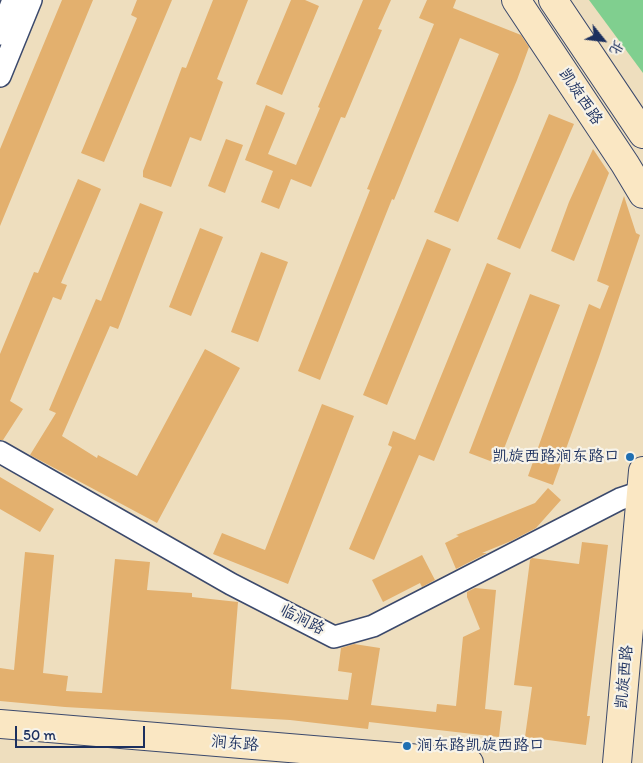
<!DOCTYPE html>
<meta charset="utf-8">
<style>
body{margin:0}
#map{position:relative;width:643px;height:763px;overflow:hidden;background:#eedebe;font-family:Itim,"LXGW WenKai TC",sans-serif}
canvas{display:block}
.north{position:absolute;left:578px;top:15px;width:50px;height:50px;-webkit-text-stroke:4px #f7f3e8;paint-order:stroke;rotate:119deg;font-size:14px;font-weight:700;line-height:20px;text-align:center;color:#1b2f5e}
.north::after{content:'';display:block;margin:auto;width:18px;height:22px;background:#1b2f5e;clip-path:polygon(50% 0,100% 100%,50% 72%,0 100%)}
.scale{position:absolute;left:15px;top:726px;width:130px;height:22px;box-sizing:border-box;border:2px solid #1b2f5e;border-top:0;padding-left:6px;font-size:15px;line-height:18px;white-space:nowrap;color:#1b2f5e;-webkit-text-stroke:4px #f7f3e8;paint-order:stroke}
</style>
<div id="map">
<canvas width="643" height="763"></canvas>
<div class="north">北</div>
<div class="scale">50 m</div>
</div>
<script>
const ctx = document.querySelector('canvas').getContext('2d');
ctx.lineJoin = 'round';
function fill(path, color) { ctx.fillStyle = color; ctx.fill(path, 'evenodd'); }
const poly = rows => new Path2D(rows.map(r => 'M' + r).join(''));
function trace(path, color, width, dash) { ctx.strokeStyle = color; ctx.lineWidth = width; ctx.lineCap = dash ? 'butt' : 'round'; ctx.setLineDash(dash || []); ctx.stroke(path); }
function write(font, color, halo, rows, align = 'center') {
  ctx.font = font + ' Itim,"LXGW WenKai TC",sans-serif'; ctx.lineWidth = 4.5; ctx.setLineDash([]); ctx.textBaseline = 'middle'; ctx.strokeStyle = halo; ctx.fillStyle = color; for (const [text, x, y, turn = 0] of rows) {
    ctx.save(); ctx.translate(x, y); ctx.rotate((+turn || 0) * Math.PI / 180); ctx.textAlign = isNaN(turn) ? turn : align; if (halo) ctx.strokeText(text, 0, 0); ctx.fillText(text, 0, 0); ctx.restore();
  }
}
const green = poly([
 [589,0,643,0,643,73]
]);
const building = poly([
 [62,0,93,0,0,226,0,149],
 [137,0,172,0,104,162,81,153,137,18,131,15],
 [213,0,248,0,217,79,223,82,201,141,190,137,171,187,143,177,143,171,182,67,186,68],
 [291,0,305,0,319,6,282,95,256,84],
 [363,0,391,0,378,29,382,30,345,118,341,117,311,187,291,179,279,209,261,202,273,171,245,160,266,105,285,113,268,154,296,165,320,108,318,107],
 [427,0,456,0,453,8,521,35,529,47,517,80,458,222,434,212,499,54,460,38,394,200,392,199,320,380,298,371,370,190,367,189,434,24,419,18],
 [549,114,574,124,520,249,497,239],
 [226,139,243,145,225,193,208,186],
 [593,149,609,173,574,261,551,251,569,202],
 [78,179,101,189,61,283,67,285,61,300,53,297,10,401,23,409,3,440,0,440,0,354,34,272,38,273],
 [624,196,636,233,640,235,599,357,553,485,528,476,589,304,600,309,609,286,597,281],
 [140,203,163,212,118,329,110,326,62,436,97,458,98,455,137,476,205,349,240,368,157,523,30,455,56,413,49,410,96,299,101,301],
 [200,228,223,237,191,316,169,307],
 [427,239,451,249,387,405,363,395],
 [261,252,288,262,258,342,231,332],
 [487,263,511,273,434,461,419,455,374,560,349,549,392,447,388,445,393,431,415,440],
 [530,294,560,305,498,464,469,453],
 [322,404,354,416,288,584,213,554,222,533,265,550],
 [0,477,54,509,40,532,0,509],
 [548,488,561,500,536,528,511,541,482,553,487,553,456,569,445,543,459,536,456,535,535,503],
 [582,542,608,545,587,716,590,716,586,745,525,737,532,687,514,685,530,560,532,558,579,564],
 [25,552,54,555,43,673,68,676,66,691,102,693,115,559,150,562,147,590,192,593,192,597,238,602,231,689,348,700,352,673,338,671,341,648,354,644,380,648,371,705,436,712,437,704,456,706,463,637,480,629,467,597,467,592,475,588,496,590,485,709,502,711,499,737,369,722,368,729,290,720,65,707,0,701,0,668,14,670],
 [422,555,435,580,422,587,420,583,383,602,372,580]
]);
const street = poly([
 [0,34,13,0],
 [0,76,31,0],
 [0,452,231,584,334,637,373,626,620,499,641,492]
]);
const secondary = poly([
 [516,0,625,164,643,194],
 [553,0,643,134],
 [0,724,469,763],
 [617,763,643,471]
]);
const markers = [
 [630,457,5,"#1f6fb2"],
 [407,746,5,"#1f6fb2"]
];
const streetNames = [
 ["凯旋西路",580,97,56],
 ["临涧路",302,620,27],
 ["凯旋西路",625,677,-85],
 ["涧东路",235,744,5]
];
const poiNames = [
 ["凯旋西路涧东路口",620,457],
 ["涧东路凯旋西路口",417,746,"left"]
];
fill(green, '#80cf8f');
fill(building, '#e3b06e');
trace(street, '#3b496c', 24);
trace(secondary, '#3b496c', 30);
trace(street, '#fff', 21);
trace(secondary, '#fae7c3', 28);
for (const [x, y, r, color] of markers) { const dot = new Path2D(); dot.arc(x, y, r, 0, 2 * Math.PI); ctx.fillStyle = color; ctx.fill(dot); trace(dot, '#f7f3e8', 2); }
write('16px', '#1b2f5e', '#f7f3e8', streetNames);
write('16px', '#1b2f5e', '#f7f3e8', poiNames, 'right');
</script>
